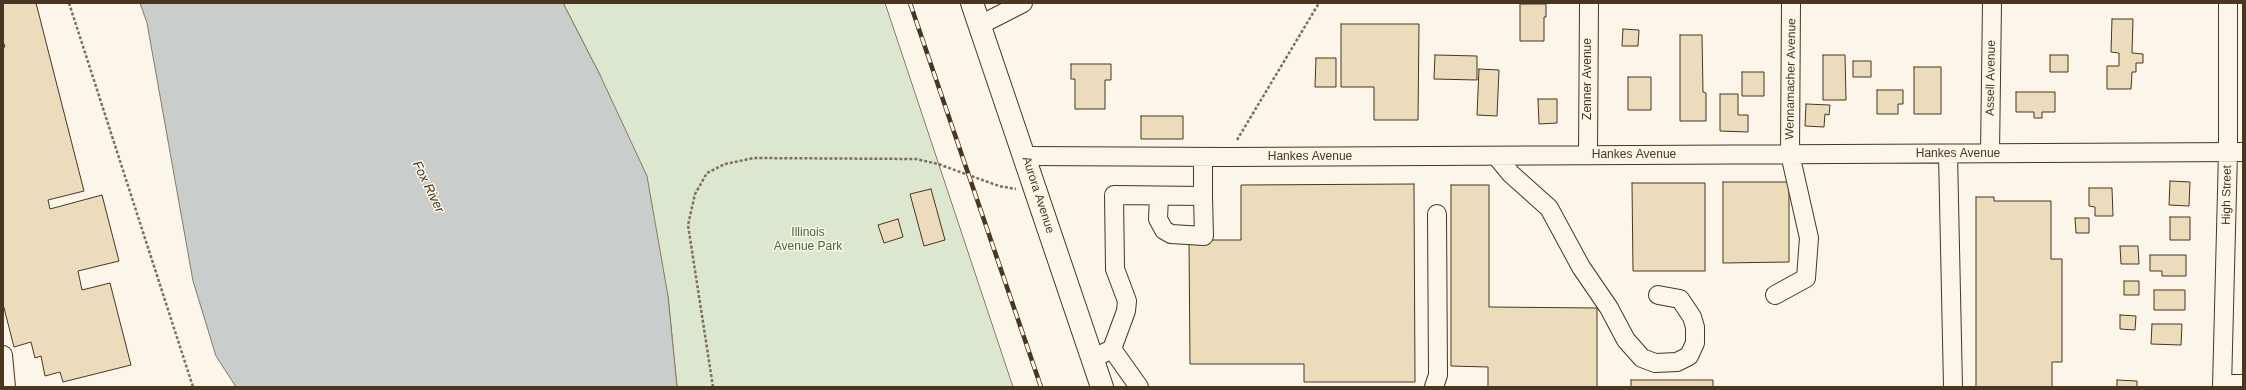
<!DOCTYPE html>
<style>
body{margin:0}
#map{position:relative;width:2246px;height:390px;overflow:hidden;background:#fbf6e9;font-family:Helvetica,sans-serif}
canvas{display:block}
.frame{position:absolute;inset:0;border:4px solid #4a3520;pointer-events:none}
</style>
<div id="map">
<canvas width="2246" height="390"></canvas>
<div class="frame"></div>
</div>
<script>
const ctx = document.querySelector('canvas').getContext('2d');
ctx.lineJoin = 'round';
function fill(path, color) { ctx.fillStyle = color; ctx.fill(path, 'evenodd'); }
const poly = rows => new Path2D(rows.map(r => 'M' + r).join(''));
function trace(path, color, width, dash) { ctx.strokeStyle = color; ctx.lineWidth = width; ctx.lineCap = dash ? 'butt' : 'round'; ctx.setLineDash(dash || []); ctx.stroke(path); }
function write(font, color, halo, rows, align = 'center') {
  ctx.font = font + ' Helvetica,sans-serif'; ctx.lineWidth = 3; ctx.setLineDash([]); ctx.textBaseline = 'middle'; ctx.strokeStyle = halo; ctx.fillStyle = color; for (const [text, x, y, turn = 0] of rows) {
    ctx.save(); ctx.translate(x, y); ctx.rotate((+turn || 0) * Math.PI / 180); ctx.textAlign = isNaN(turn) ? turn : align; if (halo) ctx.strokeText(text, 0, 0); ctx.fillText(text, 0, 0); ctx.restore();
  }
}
const green = poly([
 [563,3,885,3,1013,387,677,387,668,296,600,75,563,3]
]);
const water = poly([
 [140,3,563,3,600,75,647,176,668,296,677,387,236,387,216,356,193,281,147,23,140,3]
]);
const building = poly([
 [3,3,36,3,84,191,48,200,50,209,102,195,119,261,78,271,82,290,110,283,131,365,63,382,60,372,45,376,41,356,35,358,31,342,14,347,3,304,3,47,5,47,3,41,3,3],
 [1520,4,1546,4,1546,17,1544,17,1544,41,1520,41,1520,4],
 [2112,19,2133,19,2132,53,2143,54,2143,63,2136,63,2136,72,2132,72,2131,89,2107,89,2107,66,2119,66,2119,53,2111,52,2112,19],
 [1341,24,1419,24,1418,120,1374,120,1374,87,1341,87,1341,24],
 [1623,29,1639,30,1638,46,1622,46,1623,29],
 [1680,35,1702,35,1703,92,1706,93,1706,121,1680,121,1680,35],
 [1435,55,1477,56,1477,80,1434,79,1435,55],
 [1823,55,1845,55,1846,100,1823,100,1823,55],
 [2050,55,2068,55,2068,72,2050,72,2050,55],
 [1316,58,1336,58,1336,87,1315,87,1316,58],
 [1853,61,1871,61,1871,77,1853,77,1853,61],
 [1071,64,1111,64,1111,80,1105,80,1105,109,1075,109,1075,79,1071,79,1071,64],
 [1914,67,1941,67,1941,114,1914,114,1914,67],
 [1479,69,1499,70,1497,116,1477,115,1479,69],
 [1742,72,1764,72,1764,96,1742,96,1742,72],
 [1628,77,1651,77,1651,110,1628,110,1628,77],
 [1877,90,1903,90,1903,104,1898,104,1898,114,1877,114,1877,90],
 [2016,92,2055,92,2055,112,2042,112,2042,118,2034,118,2034,112,2016,112,2016,92],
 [1720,94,1738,94,1738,115,1748,115,1748,132,1720,131,1720,94],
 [1538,99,1557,99,1557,123,1539,124,1538,99],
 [1806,104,1830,105,1829,115,1825,114,1824,127,1805,126,1806,104],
 [1141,116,1183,116,1183,139,1141,139,1141,116],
 [2170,181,2190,182,2189,206,2169,205,2170,181],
 [1723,182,1789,182,1789,262,1723,263,1723,182],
 [1632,183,1705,183,1705,271,1633,271,1632,183],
 [1414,184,1415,382,1304,382,1304,364,1190,364,1189,240,1241,240,1241,185,1414,184],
 [1451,185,1489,185,1489,307,1597,308,1597,387,1488,387,1488,367,1451,366,1451,185],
 [2089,188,2112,188,2113,216,2095,216,2095,207,2089,206,2089,188],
 [931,189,945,240,924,246,910,194,931,189],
 [1976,197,1994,197,1994,201,2051,201,2051,259,2062,259,2062,362,2052,362,2052,387,1976,387,1976,197],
 [2170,217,2190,217,2190,240,2170,240,2170,217],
 [2075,218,2089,218,2089,233,2076,233,2075,218],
 [898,219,903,237,884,243,878,225,898,219],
 [2120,246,2138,246,2139,264,2121,264,2120,246],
 [2150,255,2186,255,2186,276,2162,276,2162,271,2150,271,2150,255],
 [2124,281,2139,281,2139,295,2124,295,2124,281],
 [2154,290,2185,290,2185,310,2154,310,2154,290],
 [2120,315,2136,316,2135,330,2120,329,2120,315],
 [2152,324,2182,324,2181,345,2151,344,2152,324],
 [1631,380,1713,380,1713,387,1631,387,1631,380],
 [2117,380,2137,381,2137,387,2117,387,2117,380]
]);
const path = poly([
 [69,3,193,387],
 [1237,140,1319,3],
 [713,387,688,225,695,194,707,173,725,164,754,158,916,159,938,164,999,186,1016,189]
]);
const minor = poly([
 [980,25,1023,3],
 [1990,153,1992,3],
 [1948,154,1953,387],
 [1588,155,1589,3],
 [1025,156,1227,157,2243,152],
 [1496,156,1511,174,1549,208,1581,267,1609,308,1626,340,1642,358,1655,363,1677,362,1689,356,1695,343,1695,327,1692,317,1680,299,1658,295],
 [1159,196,1158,219,1164,230,1171,234,1204,236,1203,196],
 [1775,295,1806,278,1809,238,1790,154,1791,3],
 [1112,349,1139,387],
 [3,355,6,387],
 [1092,359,1112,349,1126,311,1127,301,1115,269,1114,195,1203,196,1203,157],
 [2222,384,2243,384],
 [1434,387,1438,375,1437,214],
 [2222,387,2228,152,2228,3]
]);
const major = poly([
 [972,3,1102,387]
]);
const rail = poly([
 [910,3,1041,387]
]);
const streetNames = [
 ["Assell Avenue",1991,78,-89],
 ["Zenner Avenue",1588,79,-90],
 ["Wennamacher Avenue",1791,79,-89],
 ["Hankes Avenue",1958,154],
 ["Hankes Avenue",1634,155],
 ["Hankes Avenue",1310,157],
 ["Aurora Avenue",1038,195,72],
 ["High Street",2227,195,-89]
];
const parkNames = [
 ["Illinois",808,233],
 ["Avenue Park",808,247]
];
const waterNames = [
 ["Fox River",428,187,64]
];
fill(green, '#dce7d0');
trace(green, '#887966', 1);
fill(water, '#c9cecd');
trace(water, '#887966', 1);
fill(building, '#ecdcbc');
trace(building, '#4a3520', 1);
trace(minor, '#4a3520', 20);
trace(major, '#4a3520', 24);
trace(path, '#7f6f5c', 2.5, [3, 2]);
trace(minor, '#fbf6e9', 18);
trace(major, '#fbf6e9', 22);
trace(rail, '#4a3520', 4.5);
trace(rail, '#fbf6e9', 3, [9]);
write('12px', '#4a3520', '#fbf6e9', streetNames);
write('12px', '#436837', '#fbf6e9', parkNames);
write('italic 13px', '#4a3520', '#fbf6e9', waterNames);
</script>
